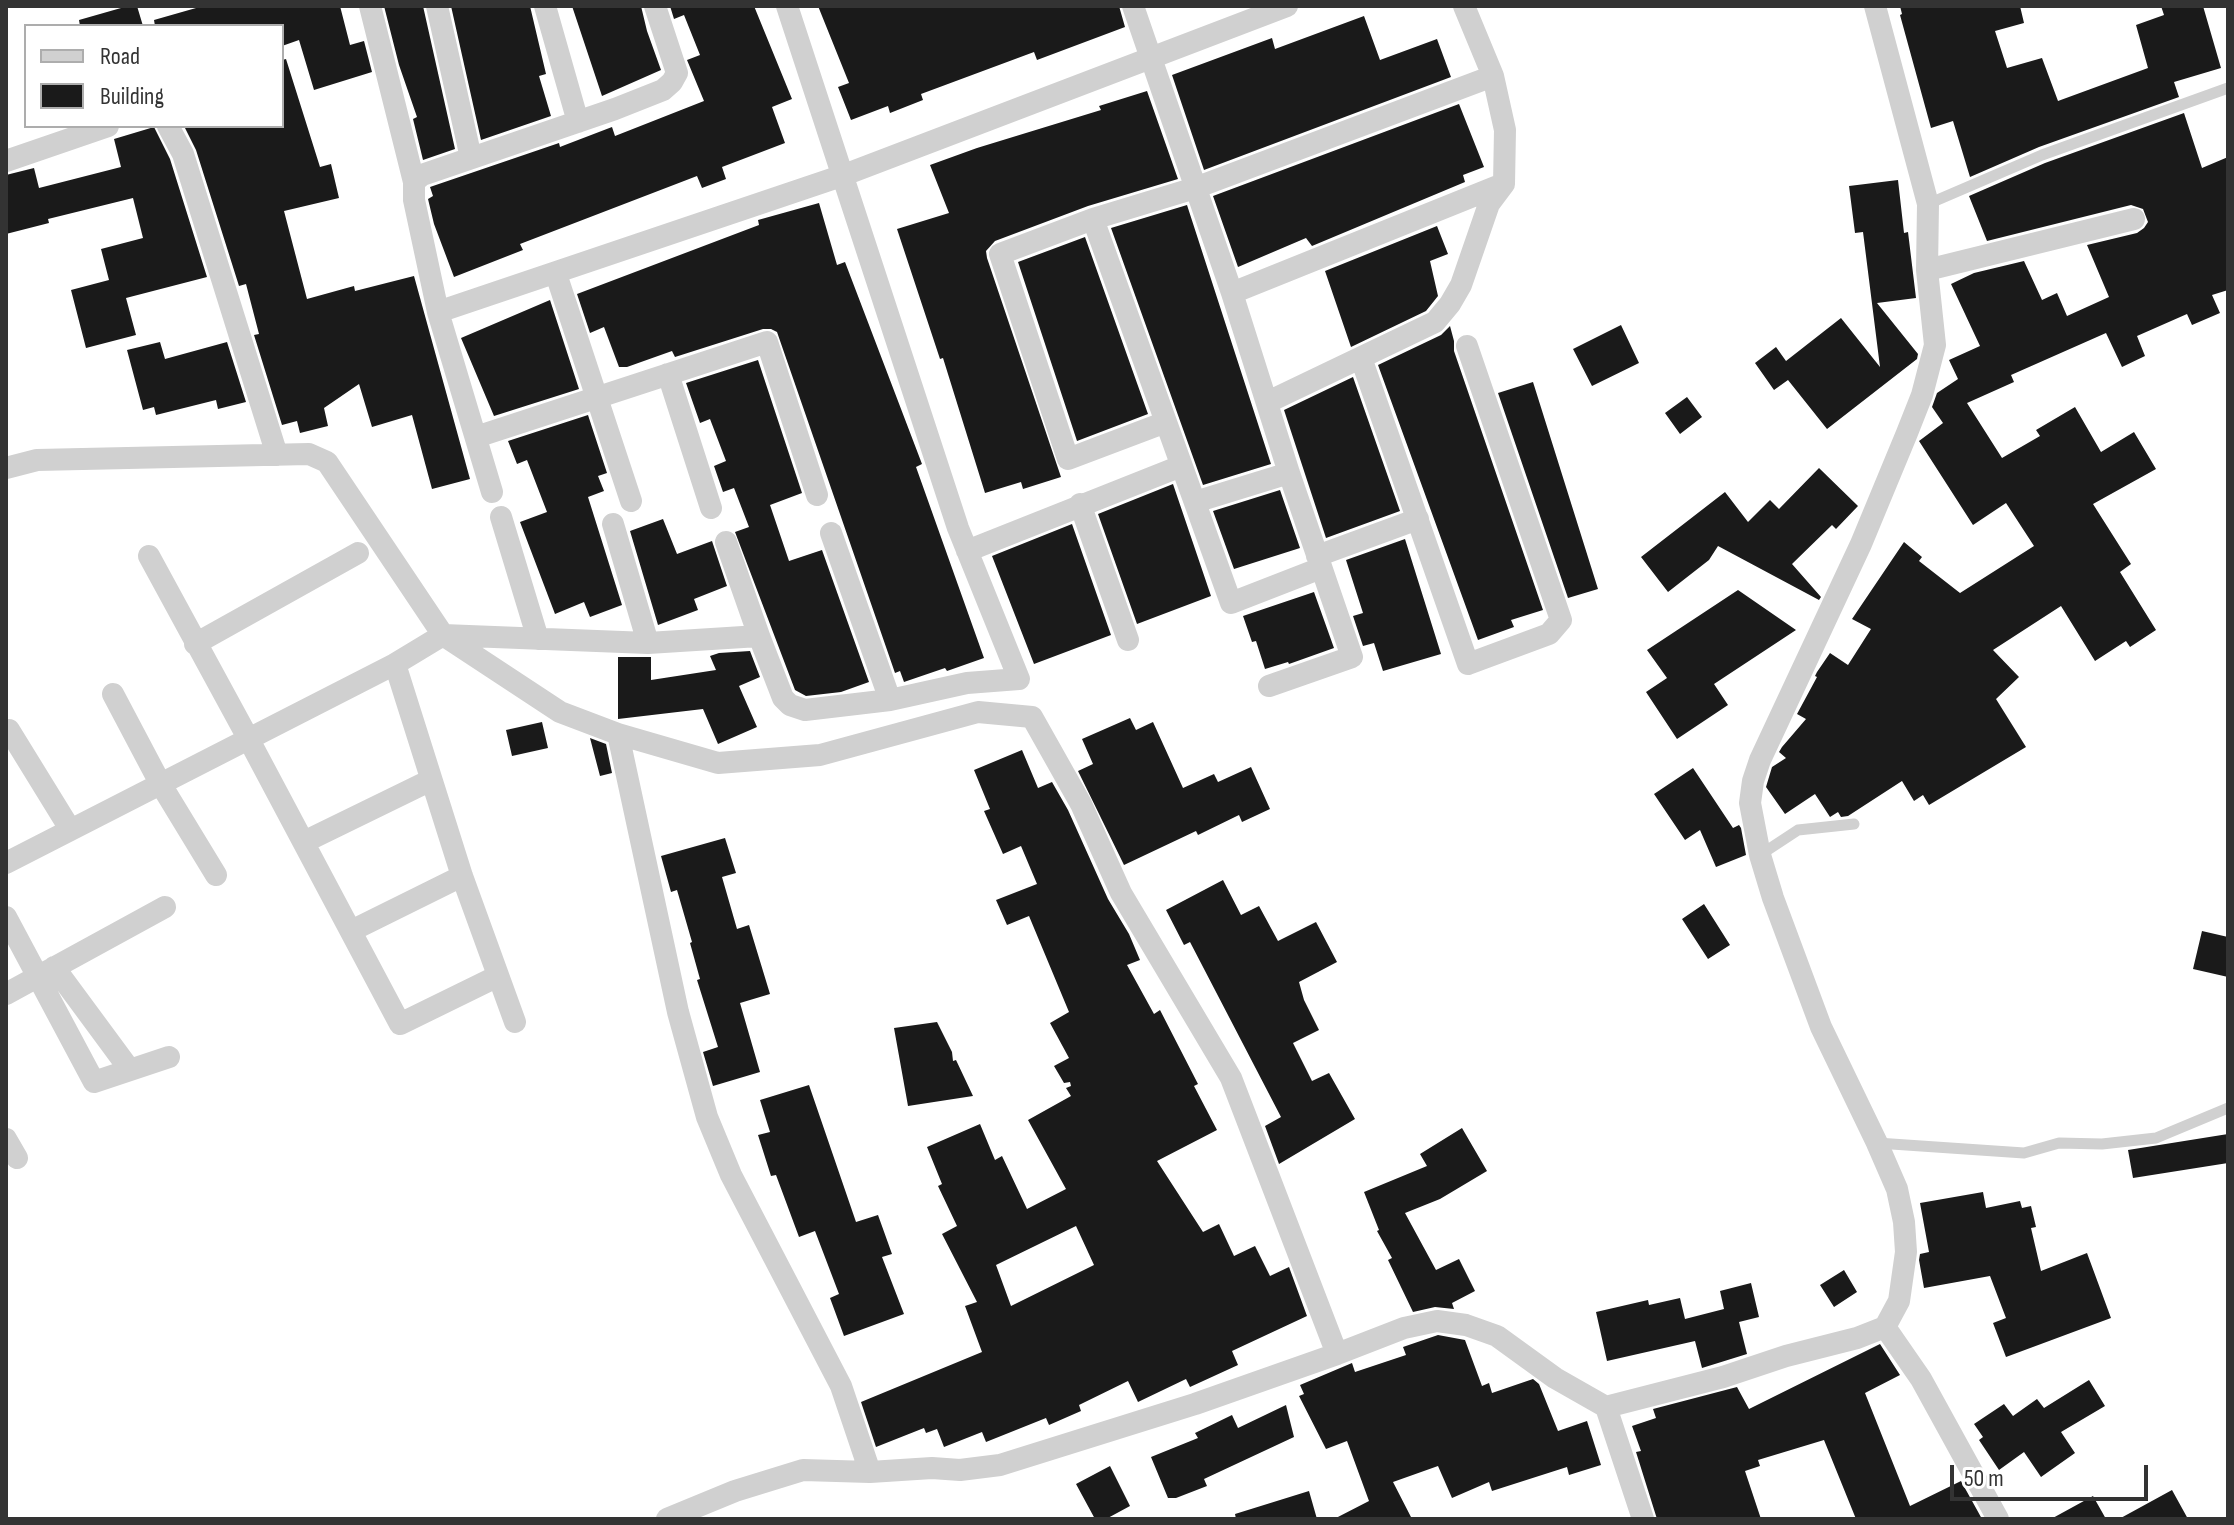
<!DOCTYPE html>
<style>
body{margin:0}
#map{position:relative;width:2234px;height:1525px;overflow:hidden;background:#fff;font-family:"Sofia Sans Condensed",sans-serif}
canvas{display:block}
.frame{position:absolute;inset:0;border:8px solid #333;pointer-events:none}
.legend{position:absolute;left:24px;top:24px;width:260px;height:104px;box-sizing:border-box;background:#fff;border:2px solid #adadad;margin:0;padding:10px 14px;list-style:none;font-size:24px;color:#333}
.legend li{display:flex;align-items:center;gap:16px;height:40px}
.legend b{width:40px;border:2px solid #adadad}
.scale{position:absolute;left:1950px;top:1465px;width:198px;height:36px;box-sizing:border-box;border:4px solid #333;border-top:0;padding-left:10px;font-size:24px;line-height:28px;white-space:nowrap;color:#333;-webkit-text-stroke:6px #fff;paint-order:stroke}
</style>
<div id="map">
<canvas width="2234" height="1525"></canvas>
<div class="frame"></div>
<ul class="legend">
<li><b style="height:10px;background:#d0d0d0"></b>Road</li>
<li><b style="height:22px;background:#1a1a1a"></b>Building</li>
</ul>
<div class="scale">50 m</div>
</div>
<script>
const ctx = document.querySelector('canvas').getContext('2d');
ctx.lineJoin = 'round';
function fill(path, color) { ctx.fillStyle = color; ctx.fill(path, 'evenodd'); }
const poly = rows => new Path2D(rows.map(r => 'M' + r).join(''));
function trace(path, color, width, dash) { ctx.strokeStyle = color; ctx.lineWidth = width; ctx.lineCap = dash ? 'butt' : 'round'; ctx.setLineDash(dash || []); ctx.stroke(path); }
const building = poly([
 [128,6,137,6,143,26,80,26,79,20],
 [203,6,340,6,350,45,364,41,372,72,314,90,299,40,282,46,282,26,155,26,154,20],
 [384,6,423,6,455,149,423,160,413,119,417,117,399,65],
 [451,6,530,6,546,74,539,76,551,116,481,140],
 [572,6,641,6,647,31,661,70,602,96],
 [670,6,754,6,792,99,772,107,785,143,722,167,726,179,702,188,697,176,520,244,523,250,454,277,434,224,428,199,433,196,430,187,559,143,560,147,565,145,612,127,615,136,704,101,687,60,700,55,684,15,674,19],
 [818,6,1119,6,1125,27,1037,60,1034,52,921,94,923,100,890,113,888,106,851,120,838,87,849,83],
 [1900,6,2020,6,2024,23,1995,31,2007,68,2042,58,2058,101,2148,68,2136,25,2164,15,2161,6,2203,6,2221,68,2174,82,2179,97,2039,147,1970,177,1953,121,1931,128,1900,15,1902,14],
 [1364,16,1380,60,1437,39,1451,77,1204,170,1172,75,1272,38,1275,49],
 [286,59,320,167,331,164,339,198,284,211,307,299,354,286,355,291,414,276,470,479,432,489,412,415,372,427,359,384,324,408,328,426,300,433,297,421,282,425,254,335,259,334,246,284,239,286,196,150,184,126,282,126,282,60],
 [1147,91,1178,179,1088,206,995,241,986,251,987,258,1061,477,1023,489,1021,482,985,493,943,358,940,359,897,229,949,213,930,165,977,148,1101,110,1099,106],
 [1459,104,1484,167,1463,175,1465,182,1312,246,1306,238,1238,267,1213,196],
 [2184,113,2202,168,2228,157,2228,290,2212,295,2220,313,2192,325,2187,314,2137,336,2145,356,2122,367,2106,333,2011,375,2014,382,1967,403,2002,458,2040,436,2036,430,2075,407,2101,452,2134,432,2156,469,2093,504,2131,564,2120,572,2156,630,2130,647,2126,641,2095,661,2061,606,1993,650,2019,677,1996,699,2026,747,1929,805,1923,795,1914,801,1902,781,1848,816,1841,817,1838,812,1830,817,1815,794,1785,814,1766,787,1772,767,1786,758,1779,752,1782,747,1806,719,1797,714,1817,677,1815,676,1817,672,1830,653,1848,665,1871,629,1852,619,1904,542,1922,557,1919,561,1960,593,2034,546,2006,503,1973,525,1919,441,1943,423,1932,407,1937,393,1958,379,1949,360,1980,346,1951,284,1974,273,2024,261,2042,300,2057,293,2067,316,2109,297,2087,245,2137,233,2144,228,2148,222,2143,209,2131,205,1987,241,1969,196,2045,163],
 [154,127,170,159,207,277,126,298,136,335,86,348,71,290,109,280,101,249,143,238,133,198,48,219,49,223,6,234,6,175,34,168,39,188,121,167,114,139],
 [1898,180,1904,233,1908,232,1916,298,1877,303,1918,354,1917,359,1827,429,1788,380,1774,390,1755,363,1776,347,1786,361,1841,318,1880,367,1863,232,1855,233,1849,186],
 [819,203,837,265,845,262,922,464,916,467,984,658,947,671,945,668,904,682,900,671,895,673,777,332,771,329,763,329,675,357,672,351,627,367,619,367,604,327,590,333,577,294,759,225,758,220],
 [1187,205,1271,464,1203,485,1111,228],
 [1437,226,1448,254,1430,261,1438,296,1426,311,1351,347,1325,271],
 [1085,237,1148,414,1077,441,1018,262],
 [550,300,579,389,494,416,461,338],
 [1621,325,1639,363,1592,386,1573,349],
 [1450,326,1454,341,1454,351,1543,610,1511,620,1514,627,1478,640,1378,365,1441,335],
 [160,342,165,359,227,342,246,402,218,409,216,400,156,415,154,407,143,410,127,350],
 [758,360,802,493,770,505,789,561,822,550,869,682,841,692,806,696,795,690,735,532,749,527,734,488,723,492,714,466,726,461,710,419,700,423,686,383],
 [1353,377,1400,511,1326,538,1284,410],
 [1533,382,1598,589,1568,598,1498,393],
 [1687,397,1702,417,1680,434,1665,413],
 [588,415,607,473,598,476,604,491,588,497,622,605,590,617,584,602,555,614,520,522,547,512,527,460,517,464,508,441],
 [1819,468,1858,506,1836,529,1832,525,1792,564,1821,597,1819,600,1718,546,1709,560,1668,592,1641,557,1725,492,1748,522,1770,500,1779,509],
 [1173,484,1211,596,1137,624,1098,514],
 [1280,490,1300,548,1234,569,1213,511],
 [663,519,677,554,712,541,727,586,694,599,698,610,658,625,630,531],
 [1072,524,1111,635,1034,664,992,556],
 [1405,539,1441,654,1383,671,1374,643,1363,646,1353,616,1363,613,1346,560],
 [1738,590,1796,630,1714,684,1728,705,1677,739,1646,692,1667,678,1647,650],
 [1314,592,1334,648,1289,664,1288,662,1265,669,1256,641,1252,642,1243,616],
 [750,651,760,677,739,686,757,727,718,744,703,709,618,719,618,657,651,657,651,680,716,670,710,656,719,653],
 [1130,718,1136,730,1153,722,1183,788,1214,774,1218,782,1251,767,1270,809,1242,822,1239,815,1198,835,1196,831,1124,865,1078,771,1093,764,1082,739],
 [542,722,548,748,512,756,506,730],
 [590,738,606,744,612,773,600,776],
 [1022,750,1038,788,1052,782,1068,810,1108,899,1129,934,1140,960,1127,965,1154,1014,1160,1010,1198,1084,1194,1086,1217,1130,1157,1161,1203,1232,1219,1224,1234,1256,1255,1246,1270,1276,1289,1267,1307,1316,1232,1351,1238,1365,1190,1387,1186,1379,1138,1402,1128,1381,1079,1405,1081,1411,1049,1425,1046,1418,986,1442,982,1432,944,1447,937,1429,926,1433,924,1428,876,1447,861,1402,982,1352,965,1306,977,1302,942,1234,957,1226,938,1186,942,1184,927,1147,980,1124,995,1160,1002,1156,1027,1209,1066,1189,1028,1120,1071,1096,1066,1088,1071,1086,1070,1082,1064,1083,1054,1066,1069,1058,1050,1023,1069,1012,1029,916,1007,925,996,900,1037,884,1021,846,1003,854,984,811,990,809,974,770],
 [1076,1226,1094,1265,1011,1306,996,1265],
 [1693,768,1733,828,1739,825,1741,828,1746,855,1716,867,1700,830,1685,840,1654,794],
 [725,838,736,873,722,877,737,929,749,925,770,994,740,1003,760,1072,713,1086,703,1052,718,1047,697,980,700,979,690,943,692,942,677,890,671,892,661,856],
 [1223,880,1241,915,1259,906,1278,941,1316,922,1337,962,1299,982,1304,1000,1319,1030,1293,1043,1312,1081,1329,1073,1355,1119,1279,1164,1265,1126,1281,1117,1190,942,1184,945,1166,910],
 [1704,904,1730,945,1708,959,1682,919],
 [2202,931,2228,937,2228,977,2193,969],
 [937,1022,952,1052,953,1061,956,1060,973,1096,908,1106,894,1028],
 [809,1085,856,1222,878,1215,892,1254,882,1257,904,1314,844,1336,830,1298,839,1294,815,1231,799,1237,776,1175,771,1176,758,1135,770,1132,760,1100],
 [1462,1128,1487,1171,1440,1199,1405,1213,1436,1270,1459,1259,1475,1291,1452,1303,1454,1309,1435,1307,1413,1312,1388,1260,1392,1258,1377,1231,1379,1230,1364,1192,1427,1166,1420,1154],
 [2228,1134,2228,1163,2133,1178,2128,1150],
 [1983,1192,1986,1208,2020,1201,2022,1208,2031,1206,2036,1227,2031,1228,2041,1271,2087,1253,2111,1318,2006,1357,1993,1323,2006,1318,1990,1276,1924,1288,1919,1260,1920,1254,1929,1252,1920,1203],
 [1844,1270,1857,1292,1834,1307,1820,1285],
 [1751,1283,1759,1317,1739,1322,1747,1354,1702,1368,1695,1341,1607,1361,1596,1312,1648,1300,1649,1305,1680,1298,1685,1319,1724,1309,1720,1291],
 [1438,1335,1465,1340,1482,1386,1489,1383,1492,1393,1533,1379,1539,1384,1558,1431,1587,1421,1601,1465,1569,1475,1567,1467,1492,1491,1489,1482,1452,1498,1438,1466,1393,1482,1412,1519,1334,1519,1369,1501,1347,1441,1326,1449,1299,1396,1304,1394,1300,1385,1352,1363,1355,1372,1406,1355,1403,1347],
 [1880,1344,1900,1375,1865,1393,1910,1506,1961,1481,1982,1519,1856,1519,1824,1440,1758,1460,1760,1466,1745,1471,1761,1519,1657,1519,1636,1452,1641,1451,1632,1426,1656,1418,1653,1409,1737,1387,1749,1409],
 [2089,1380,2105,1406,2061,1432,2075,1453,2041,1477,2024,1452,1999,1470,1979,1440,1983,1437,1974,1424,2004,1404,2013,1416,2037,1399,2044,1408],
 [1286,1405,1294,1437,1204,1479,1207,1486,1176,1498,1168,1498,1151,1457,1198,1438,1195,1433,1232,1415,1238,1428],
 [1110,1466,1130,1506,1106,1519,1095,1519,1076,1484],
 [2172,1490,2188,1519,2119,1519],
 [1309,1491,1317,1519,1236,1519,1235,1514],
 [2093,1496,2106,1519,2051,1519]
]);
const lane = poly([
 [1928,204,2042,155,2228,88],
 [1760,855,1798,830,1854,824],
 [1877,1143,2024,1153,2059,1143,2102,1144,2156,1138,2228,1108]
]);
const street = poly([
 [370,6,414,182],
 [437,6,471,158],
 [545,6,578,122],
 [1133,6,1232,293,1289,473,1352,657,1269,686],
 [168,126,183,154,277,455],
 [6,161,108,126],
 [1093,219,1231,603,1321,568],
 [1927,270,2134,219],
 [556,274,631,501],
 [1232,293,1503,184],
 [438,312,844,175,1287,6],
 [1361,358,1468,664,1549,634,1561,620,1467,346],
 [668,374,711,508],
 [1268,402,1435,322,1450,304,1461,285,1489,204,1504,184,1505,130,1493,76,1464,6],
 [1166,422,1068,459,1000,254,1093,219,1195,188,1493,76],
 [476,437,767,342,817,495],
 [6,468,37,460,309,454,327,462,443,635,648,643,759,636,783,698,790,705,805,710,890,700,967,683,1019,679,958,528,787,6],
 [492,492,438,312,414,200,414,182,422,175,615,109,663,90,672,82,677,73,655,6],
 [1195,502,1289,473],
 [1080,504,1128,640],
 [501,517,538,639],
 [613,524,648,643],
 [831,533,890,700],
 [726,542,759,636],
 [967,551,1181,466],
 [149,556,248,738,400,1024,498,976],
 [1317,556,1418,519],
 [195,644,358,553],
 [395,664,462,876,515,1022],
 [113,694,160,783,216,875],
 [9,730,70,829],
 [618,734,678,1012,707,1117,731,1175,841,1386,870,1472],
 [304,842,431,780],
 [6,863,395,664,443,635,560,712,618,734,718,763,820,755,978,712,1032,717,1081,804,1121,893,1231,1078,1337,1354],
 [6,917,94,1082,169,1057],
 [351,931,462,876],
 [54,967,130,1070],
 [6,994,165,907],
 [6,1139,17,1158],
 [1885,1327,1921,1379,1998,1519],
 [1606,1407,1643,1519],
 [667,1519,735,1491,803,1470,870,1472,932,1468,960,1470,1000,1465,1195,1404,1337,1354,1404,1328,1437,1321,1466,1325,1497,1336,1555,1378,1606,1407,1723,1377,1786,1356,1857,1338,1885,1327,1899,1301,1906,1252,1904,1222,1897,1189,1877,1143,1821,1027,1773,898,1760,855,1750,803,1753,781,1760,760,1861,544,1907,433,1922,395,1935,345,1927,270,1928,204,1875,6]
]);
fill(building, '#1a1a1a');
trace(lane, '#d0d0d0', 11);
trace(street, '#d0d0d0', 22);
</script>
